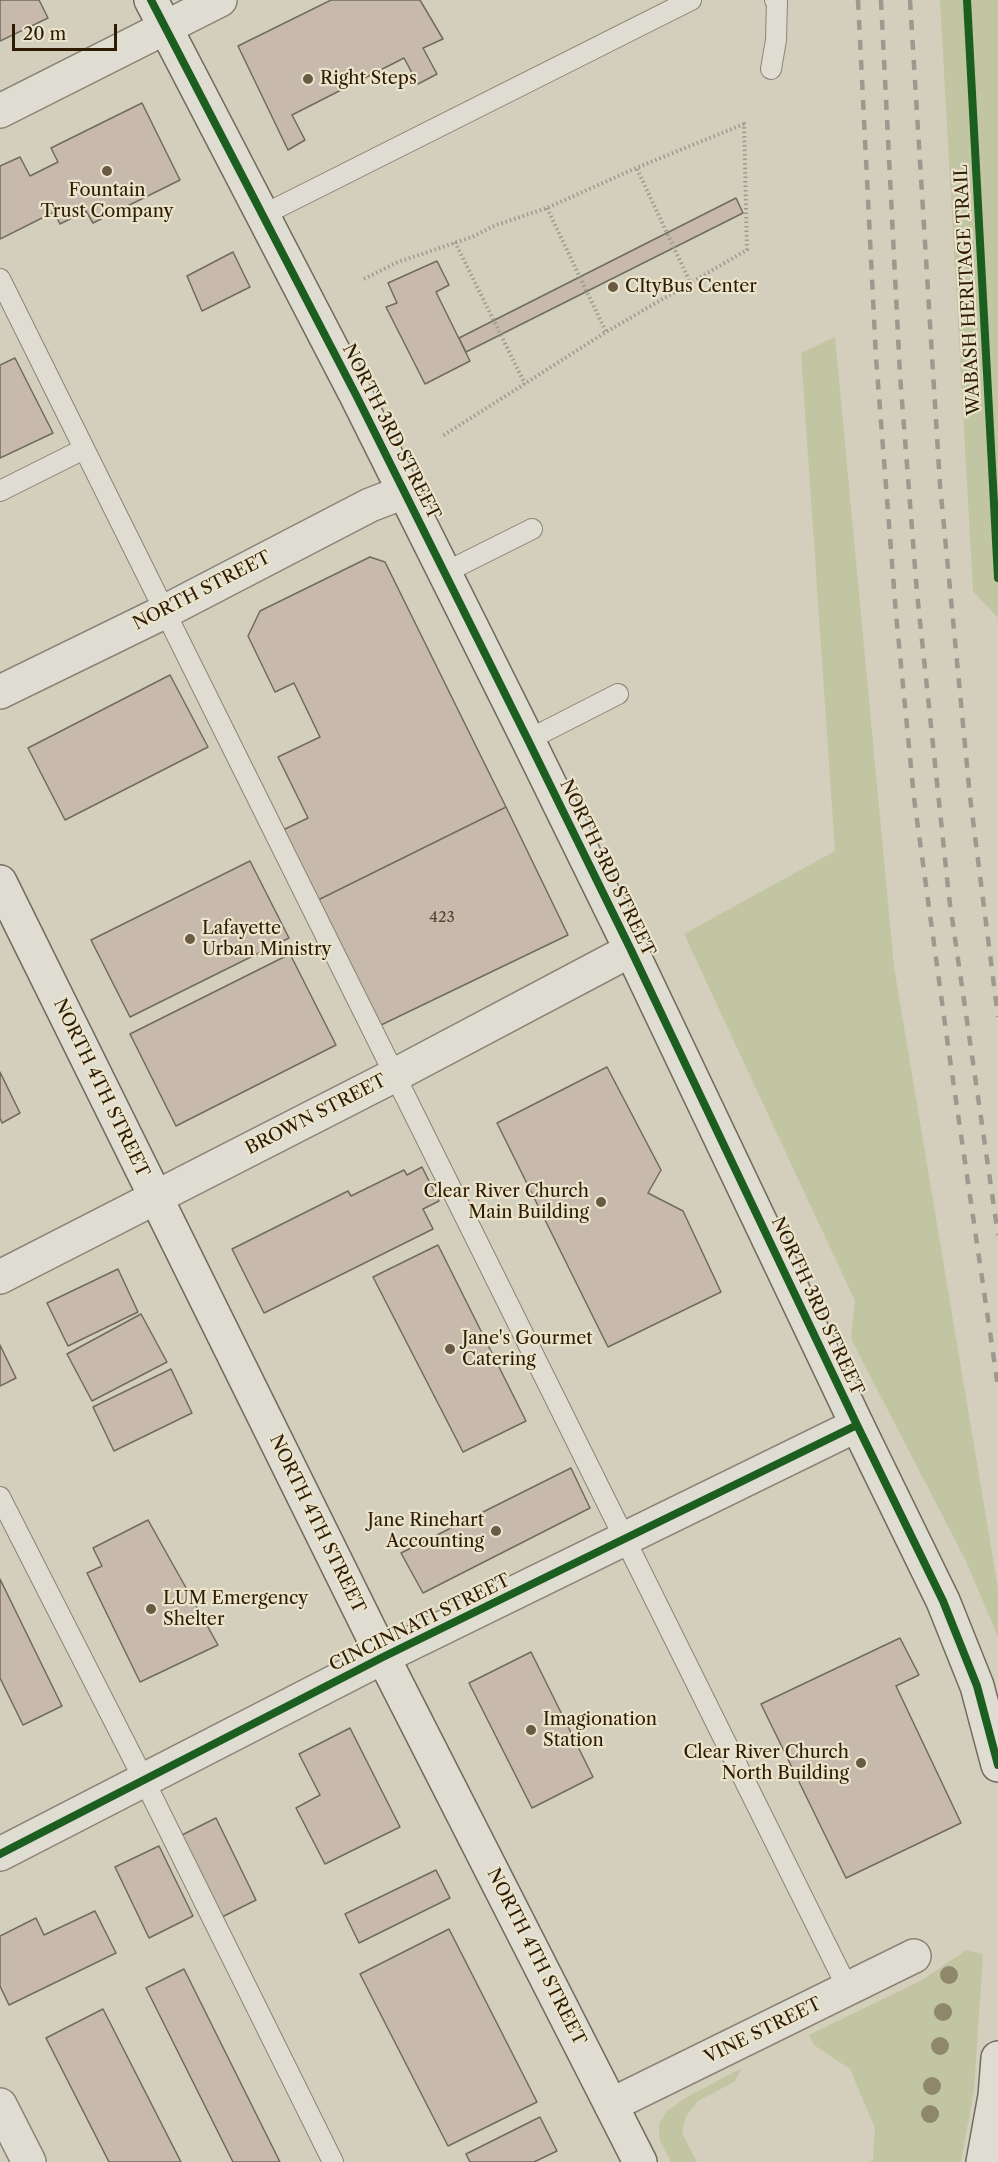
<!DOCTYPE html>
<style>
body{margin:0}
#map{position:relative;width:998px;height:2162px;overflow:hidden;background:#d4cfbc;font-family:"Libre Caslon Text",serif}
canvas{display:block}
.scale{position:absolute;left:12px;top:24px;width:105px;height:27px;box-sizing:border-box;border:3px solid #2f1b02;border-top:0;padding-left:8px;font-size:18px;line-height:21px;white-space:nowrap;color:#2f1b02;-webkit-text-stroke:4px #eae4cd;paint-order:stroke}
</style>
<div id="map">
<canvas width="998" height="2162"></canvas>
<div class="scale">20 m</div>
</div>
<script>
const ctx = document.querySelector('canvas').getContext('2d');
ctx.lineJoin = 'round';
function fill(path, color) { ctx.fillStyle = color; ctx.fill(path, 'evenodd'); }
const poly = rows => new Path2D(rows.map(r => 'M' + r).join(''));
function trace(path, color, width, dash) { ctx.strokeStyle = color; ctx.lineWidth = width; ctx.lineCap = dash ? 'butt' : 'round'; ctx.setLineDash(dash || []); ctx.stroke(path); }
function write(font, color, halo, rows, align = 'center') {
  ctx.font = font + ' "Libre Caslon Text",serif'; ctx.lineWidth = 4.5; ctx.setLineDash([]); ctx.textBaseline = 'middle'; ctx.strokeStyle = halo; ctx.fillStyle = color; for (const [text, x, y, turn = 0] of rows) {
    ctx.save(); ctx.translate(x, y); ctx.rotate((+turn || 0) * Math.PI / 180); ctx.textAlign = isNaN(turn) ? turn : align; if (halo) ctx.strokeText(text, 0, 0); ctx.fillText(text, 0, 0); ctx.restore();
  }
}
const green = poly([
 [940,0,998,0,998,618,973,591],
 [835,337,894,967,998,1589,998,1637,966,1561,851,1339,855,1301,684,934,835,851,801,353],
 [966,1950,983,1954,974,2090,961,2162,869,2162,873,2160,875,2128,850,2069,814,2045,809,2035,922,1980],
 [742,2068,734,2082,698,2101,686,2116,682,2133,697,2162,671,2162,659,2138,659,2124,667,2111,687,2097]
]);
const building = poly([
 [0,0,39,0,48,18,0,41,0,0],
 [331,0,420,0,443,39,423,48,437,74,418,84,404,58,292,115,305,140,288,150,238,46,331,0],
 [142,103,180,180,93,223,86,211,60,224,54,212,0,239,0,166,20,157,30,176,58,162,51,148,142,103],
 [736,198,743,213,466,352,459,338,736,198],
 [233,252,250,287,202,311,187,276,233,252],
 [437,261,449,285,436,292,470,361,425,384,386,307,397,303,388,283,437,261],
 [15,358,53,433,0,458,0,365,15,358],
 [370,557,385,562,506,807,316,901,281,831,308,818,278,757,320,737,294,683,275,692,248,636,260,611,370,557],
 [170,675,208,747,65,820,28,748,170,675],
 [506,807,568,935,381,1025,316,901,506,807],
 [250,861,289,938,130,1017,91,940,250,861],
 [290,954,336,1045,176,1126,130,1034,290,954],
 [607,1067,661,1170,648,1193,683,1211,721,1292,608,1347,497,1123,607,1067],
 [0,1072,20,1113,2,1123,0,1118,0,1072],
 [422,1167,439,1201,423,1209,433,1229,264,1313,232,1249,348,1191,351,1196,404,1170,407,1175,422,1167],
 [438,1245,526,1421,463,1452,373,1277,438,1245],
 [118,1269,138,1312,68,1346,47,1303,118,1269],
 [141,1314,167,1362,92,1401,67,1354,141,1314],
 [0,1345,16,1378,0,1386,0,1345],
 [171,1369,192,1413,114,1451,93,1407,171,1369],
 [571,1468,590,1508,423,1593,401,1553,571,1468],
 [148,1520,218,1645,140,1682,87,1573,102,1566,93,1548,148,1520],
 [0,1579,62,1706,23,1725,0,1678,0,1579],
 [900,1638,919,1675,896,1686,961,1823,846,1878,761,1704,900,1638],
 [531,1652,593,1777,532,1808,469,1683,531,1652],
 [350,1728,400,1827,325,1864,296,1808,320,1795,299,1754,350,1728],
 [216,1818,256,1900,222,1917,182,1835,216,1818],
 [159,1846,193,1916,149,1938,115,1867,159,1846],
 [436,1870,450,1898,359,1943,345,1914,436,1870],
 [95,1911,116,1953,9,2005,0,1986,0,1936,36,1918,44,1935,95,1911],
 [449,1929,537,2102,448,2146,360,1974,449,1929],
 [184,1969,280,2162,233,2162,146,1988,184,1969],
 [103,2009,181,2162,109,2162,46,2038,103,2009],
 [540,2117,557,2151,534,2162,470,2162,466,2154,540,2117]
]);
const path = poly([
 [637,169,690,282],
 [547,208,606,332],
 [455,242,525,384],
 [364,279,398,262,472,237,496,225,547,208,636,168,744,124,747,250,606,332,441,437]
]);
const lane = poly([
 [771,69,776,40,777,1,775,0],
 [263,215,691,0],
 [0,279,848,1989],
 [0,491,84,449],
 [444,573,532,529],
 [528,740,618,694],
 [0,1497,144,1780,333,2162]
]);
const street = poly([
 [0,111,220,0],
 [0,692,166,611,370,505,404,492],
 [0,1277,395,1075,631,950],
 [0,1854,383,1657,857,1425],
 [0,2105,29,2162],
 [611,2105,914,1956]
]);
const secondary = poly([
 [151,0,356,395,528,740,631,950,857,1425,943,1601,977,1686,998,1765],
 [0,882,383,1657,640,2162],
 [983,2162,995,2096,998,2058]
]);
const rail = poly([
 [858,0,876,358,896,614,914,798,948,1046,998,1387],
 [881,0,900,375,917,593,949,897,998,1235],
 [910,0,940,485,970,797,998,1017]
]);
const cycleway = poly([
 [151,0,356,395,528,740,631,950,857,1425,943,1601,977,1686,998,1765],
 [967,0,998,578],
 [0,1854,383,1657,857,1425]
]);
const trees = [
 [949,1975],
 [943,2012],
 [940,2046],
 [932,2086],
 [930,2114]
];
const markers = [
 [308,79,6,"#695a43"],
 [107,171,6,"#695a43"],
 [613,287,6,"#695a43"],
 [190,939,6,"#695a43"],
 [601,1202,6,"#695a43"],
 [450,1349,6,"#695a43"],
 [496,1531,6,"#695a43"],
 [151,1609,6,"#695a43"],
 [531,1730,6,"#695a43"],
 [861,1763,6,"#695a43"]
];
const numberNames = [
 ["423",442,918]
];
const poiNames = [
 ["Right Steps",320,79],
 ["Fountain",107,191,"center"],
 ["Trust Company",107,212,"center"],
 ["CItyBus Center",625,287],
 ["Lafayette",202,929],
 ["Urban Ministry",202,950],
 ["Clear River Church",589,1192,"right"],
 ["Main Building",589,1213,"right"],
 ["Jane's Gourmet",462,1339],
 ["Catering",462,1360],
 ["Jane Rinehart",484,1521,"right"],
 ["Accounting",484,1542,"right"],
 ["LUM Emergency",163,1599],
 ["Shelter",163,1620],
 ["Imagionation",543,1720],
 ["Station",543,1741],
 ["Clear River Church",849,1753,"right"],
 ["North Building",849,1774,"right"]
];
const streetNames = [
 ["WABASH HERITAGE TRAIL",968,290,-93],
 ["NORTH 3RD STREET",391,432,63],
 ["NORTH STREET",202,591,-27],
 ["NORTH 3RD STREET",607,868,64],
 ["NORTH 4TH STREET",101,1088,64],
 ["BROWN STREET",316,1115,-27],
 ["NORTH 3RD STREET",817,1306,65],
 ["NORTH 4TH STREET",317,1524,64],
 ["CINCINNATI STREET",420,1623,-26],
 ["NORTH 4TH STREET",536,1957,63],
 ["VINE STREET",763,2031,-26]
];
fill(green, '#c1c5a2');
fill(building, '#c7baad');
trace(building, '#716b5e', 1.5);
trace(lane, '#898476', 22);
trace(street, '#898476', 36);
trace(secondary, '#716b5e', 36);
trace(path, '#9e998f', 4, [1.5, 3]);
trace(lane, '#dfdcd2', 20);
trace(street, '#dfdcd2', 33);
trace(secondary, '#dfdcd2', 33);
trace(rail, '#9e998f', 4.5, [10, 10]);
trace(cycleway, '#1b5e20', 8);
ctx.fillStyle = '#8f876c';
for (const [x, y] of trees) { ctx.beginPath(); ctx.arc(x, y, 9, 0, 2 * Math.PI); ctx.fill(); }
for (const [x, y, r, color] of markers) { const dot = new Path2D(); dot.arc(x, y, r, 0, 2 * Math.PI); ctx.fillStyle = color; ctx.fill(dot); trace(dot, '#eae4cd', 2); }
write('15px', '#56442e', null, numberNames);
write('18px', '#2f1b02', '#eae4cd', poiNames, 'left');
write('18px', '#2f1b02', '#eae4cd', streetNames);
</script>
